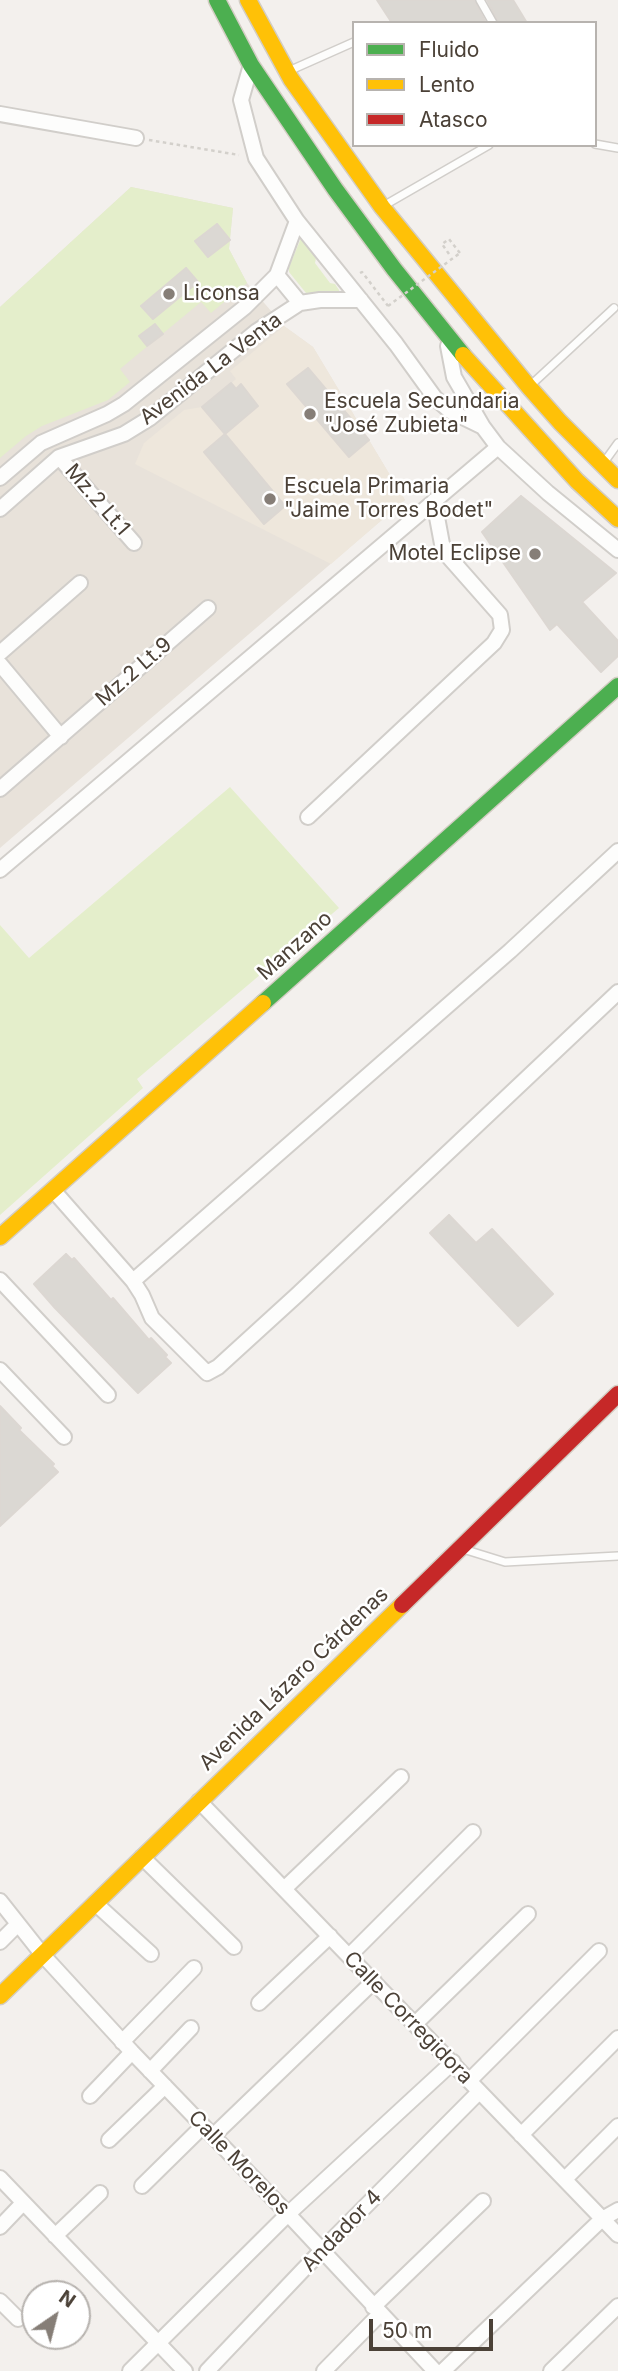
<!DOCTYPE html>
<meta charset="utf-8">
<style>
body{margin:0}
#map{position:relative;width:618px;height:2371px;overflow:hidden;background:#f3f0ed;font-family:Inter,sans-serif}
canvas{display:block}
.legend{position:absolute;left:352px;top:21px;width:245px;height:126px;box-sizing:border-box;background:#fff;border:2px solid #b7b3af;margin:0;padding:9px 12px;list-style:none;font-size:21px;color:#4b4137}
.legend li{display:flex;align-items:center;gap:14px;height:35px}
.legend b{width:35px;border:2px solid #b7b3af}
.north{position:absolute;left:21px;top:2280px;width:70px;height:70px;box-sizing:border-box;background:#fff;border:2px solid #b7b3af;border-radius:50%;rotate:35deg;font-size:19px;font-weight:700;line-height:28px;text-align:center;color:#4b4137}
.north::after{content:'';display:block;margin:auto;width:24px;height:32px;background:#867e77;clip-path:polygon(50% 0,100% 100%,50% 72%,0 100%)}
.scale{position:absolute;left:369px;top:2319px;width:124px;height:32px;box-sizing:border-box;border:4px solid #4b4137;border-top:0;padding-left:9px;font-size:21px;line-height:24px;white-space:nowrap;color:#4b4137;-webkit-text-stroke:5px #fff;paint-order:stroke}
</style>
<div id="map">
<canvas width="618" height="2371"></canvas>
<ul class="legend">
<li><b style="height:9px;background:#4caf50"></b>Fluido</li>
<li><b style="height:9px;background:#ffc107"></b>Lento</li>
<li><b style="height:9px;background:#c62828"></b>Atasco</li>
</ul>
<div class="north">N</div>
<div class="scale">50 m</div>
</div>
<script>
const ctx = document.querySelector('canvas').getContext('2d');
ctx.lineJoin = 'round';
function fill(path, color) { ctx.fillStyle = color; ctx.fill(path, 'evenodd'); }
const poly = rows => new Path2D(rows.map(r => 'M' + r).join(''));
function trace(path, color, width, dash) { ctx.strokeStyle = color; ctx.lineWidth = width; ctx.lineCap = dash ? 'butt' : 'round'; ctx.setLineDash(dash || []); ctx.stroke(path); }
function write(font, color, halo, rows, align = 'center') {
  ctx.font = font + ' Inter,sans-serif'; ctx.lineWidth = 5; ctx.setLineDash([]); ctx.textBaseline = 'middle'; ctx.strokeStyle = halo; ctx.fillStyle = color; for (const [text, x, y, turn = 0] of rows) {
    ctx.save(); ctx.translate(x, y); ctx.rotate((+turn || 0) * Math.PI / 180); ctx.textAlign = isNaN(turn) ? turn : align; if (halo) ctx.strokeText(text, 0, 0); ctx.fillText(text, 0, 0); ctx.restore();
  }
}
const residential = poly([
 [131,187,233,208,229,249,247,283,284,326,313,347,405,500,0,848,0,307]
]);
const education = poly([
 [284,326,313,347,405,500,331,564,135,464,144,443,184,410,202,407,236,379,230,371]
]);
const green = poly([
 [131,187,233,208,229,249,247,283,211,313,201,302,120,369,130,382,108,400,42,426,26,436,0,458,0,307],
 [301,238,316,258,315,263,330,283,335,284,339,290,339,292,306,293,289,272,289,267],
 [230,787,339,908,137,1079,143,1088,0,1215,0,925,29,958]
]);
const building = poly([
 [377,0,474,0,486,23,392,23,377,0],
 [487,0,513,0,527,23,499,23,487,0],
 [217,224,230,240,208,257,195,241,217,224],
 [186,268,198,282,153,319,141,306,186,268],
 [155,324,163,334,147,346,139,336,155,324],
 [308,368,369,440,349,457,287,384,308,368],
 [231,383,236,389,241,384,258,406,225,434,285,506,264,524,204,452,225,434,202,407,231,383],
 [521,496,616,573,582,602,618,641,618,656,601,672,557,624,550,630,482,532,521,496],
 [449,1215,476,1243,492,1229,553,1294,518,1326,430,1233,449,1215],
 [66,1254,72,1260,74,1258,111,1300,113,1298,149,1340,151,1338,167,1355,165,1357,171,1363,138,1393,55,1308,34,1284,66,1254],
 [0,1406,21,1428,19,1430,54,1464,52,1466,58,1472,0,1526,0,1406]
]);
const path = poly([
 [149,140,239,155],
 [449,254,442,244,449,239,460,253],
 [360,273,362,272,388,306]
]);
const lane = poly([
 [480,0,493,23],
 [291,70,354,42],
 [595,144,618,148],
 [385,205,489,145],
 [532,384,614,308],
 [605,461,618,443],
 [463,1549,505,1562,618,1556]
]);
const street = poly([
 [251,65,241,100,256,158,297,221,396,344,435,398,450,411,483,427],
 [0,114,136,138],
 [277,275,300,303],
 [448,346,454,377,483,427,498,447,548,493,618,550],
 [59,457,134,543],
 [0,478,41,443,107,414,124,404,245,307,277,275,297,221],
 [0,509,59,457,124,434,150,418,257,331,300,303,320,300,361,300],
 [0,653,80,583],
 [0,664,61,737],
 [0,789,208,608],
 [308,817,494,643,502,630,500,615,448,556,442,544,434,501],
 [0,870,498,447],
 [53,1190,133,1281,142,1295,152,1318,207,1373,218,1367,297,1295,618,992],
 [0,1280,108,1395],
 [133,1281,510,951,618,851],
 [0,1370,64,1437],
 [199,1801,618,2235],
 [142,1857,234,1947],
 [284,1889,401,1777],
 [0,1901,42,1954,132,2052,288,2214,435,2371],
 [95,1903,151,1954],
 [0,1942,18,1924],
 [349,1956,473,1832],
 [259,2003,330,1936],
 [415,2024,528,1914],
 [122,2042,194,1968],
 [150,2071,191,2028],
 [469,2081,599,1951],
 [90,2096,132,2052],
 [521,2135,618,2038],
 [213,2136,374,1981],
 [109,2140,165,2086],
 [0,2178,185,2371],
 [565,2179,618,2126],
 [142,2186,203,2126],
 [0,2227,23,2203],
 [55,2236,100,2193],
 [0,2301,18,2319],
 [373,2307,483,2201],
 [130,2371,288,2214,453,2062],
 [207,2371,322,2250,479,2092],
 [324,2371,380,2314],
 [443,2371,602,2219,618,2210],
 [551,2371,618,2306]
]);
const fast = poly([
 [217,0,251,65,335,189,394,269,463,355],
 [263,1003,618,686]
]);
const slow = poly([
 [248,0,291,79,382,207,529,387,560,422,618,480],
 [463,355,577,481,618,519],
 [0,1237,263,1003],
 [0,1996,402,1605]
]);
const jam = poly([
 [402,1605,618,1394]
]);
const pathBridge = poly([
 [388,306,460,253]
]);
const markers = [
 [169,294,7,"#867e77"],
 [310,414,7,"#867e77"],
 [270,499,7,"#867e77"],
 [535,554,7,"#867e77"]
];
const poiNames = [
 ["Liconsa",183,294],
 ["Escuela Secundaria",324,402],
 ["\"José Zubieta\"",324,426],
 ["Escuela Primaria",284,487],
 ["\"Jaime Torres Bodet\"",284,511],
 ["Motel Eclipse",521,554,"right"]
];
const streetNames = [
 ["Avenida La Venta",211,369,-37],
 ["Mz.2 Lt.1",97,500,49],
 ["Mz.2 Lt.9",134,672,-41],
 ["Manzano",295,946,-42],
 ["Avenida Lázaro Cárdenas",294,1679,-44],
 ["Calle Corregidora",408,2018,46],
 ["Calle Morelos",239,2163,46],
 ["Andador 4",342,2231,-46]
];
fill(residential, '#e8e2da');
fill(education, '#eee7dc');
fill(green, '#e4eecb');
fill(building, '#dbd8d3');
trace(building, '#dcd7d2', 2);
trace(lane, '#d1ceca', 10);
trace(street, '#d1ceca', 18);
trace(fast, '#d3cdc3', 19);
trace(slow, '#d3cdc3', 19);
trace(jam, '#d3cdc3', 19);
trace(path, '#d3d0cb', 2.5, [3.5, 3.5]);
trace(lane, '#fdfdfc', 7);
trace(street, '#fdfdfc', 14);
trace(fast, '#4caf50', 16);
trace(slow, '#ffc107', 16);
trace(jam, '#c62828', 16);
trace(pathBridge, '#d3d0cb', 2.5, [3.5, 3.5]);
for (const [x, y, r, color] of markers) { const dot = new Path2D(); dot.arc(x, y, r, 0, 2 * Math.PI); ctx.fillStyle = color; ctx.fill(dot); trace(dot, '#fff', 2.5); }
write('21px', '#4b4137', '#fff', poiNames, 'left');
write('21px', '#4b4137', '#fff', streetNames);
</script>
